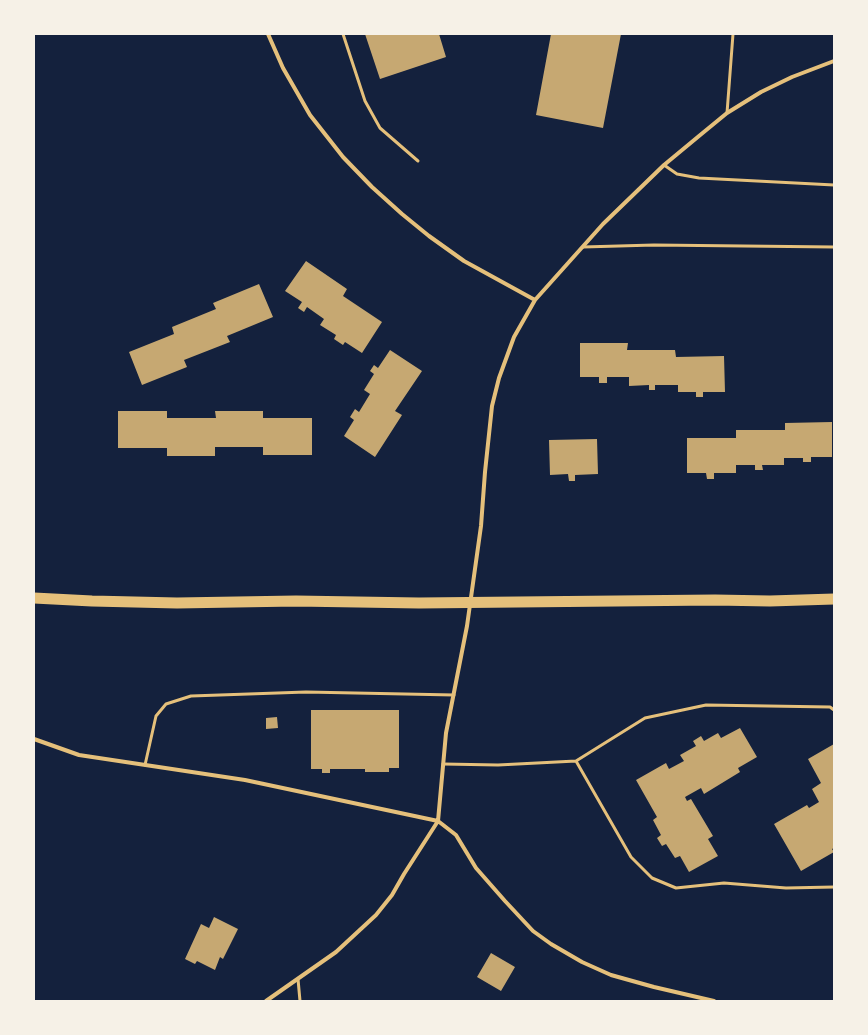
<!DOCTYPE html>
<style>
body{margin:0}
#map{position:relative;width:868px;height:1035px;overflow:hidden;background:#14213d;font-family:"Space Grotesk",sans-serif}
canvas{display:block}
.frame{position:absolute;inset:0;border:35px solid #f6f1e7;pointer-events:none}
</style>
<div id="map">
<canvas width="868" height="1035"></canvas>
<div class="frame"></div>
</div>
<script>
const ctx = document.querySelector('canvas').getContext('2d');
ctx.lineJoin = 'round';
function fill(path, color) { ctx.fillStyle = color; ctx.fill(path, 'evenodd'); }
const poly = rows => new Path2D(rows.map(r => 'M' + r).join(''));
function trace(path, color, width, dash) { ctx.strokeStyle = color; ctx.lineWidth = width; ctx.lineCap = dash ? 'butt' : 'round'; ctx.setLineDash(dash || []); ctx.stroke(path); }
const building = poly([
 [365,34,439,34,446,57,380,79],
 [551,34,621,34,603,128,536,115],
 [306,261,347,289,343,296,382,322,362,353,345,342,343,345,334,339,336,335,320,325,324,319,307,307,304,312,298,308,302,302,285,291],
 [259,284,273,317,227,336,230,342,184,360,187,367,142,385,129,352,174,334,172,327,216,309,213,303],
 [580,343,628,343,627,350,675,350,676,357,724,356,725,392,703,392,703,397,696,397,696,392,678,392,678,385,655,385,655,390,649,390,649,385,629,386,629,377,607,377,607,383,599,383,599,377,580,377],
 [390,350,422,371,395,411,402,415,375,457,344,436,354,420,350,417,355,409,359,412,370,394,364,390,374,374,370,371,374,365,378,368],
 [118,411,167,411,167,418,216,418,215,411,263,411,263,418,312,418,312,455,263,455,263,447,215,447,215,456,167,456,167,448,118,448],
 [832,422,832,457,811,457,811,462,803,462,803,458,784,458,784,465,762,465,763,470,755,470,755,465,736,465,736,473,714,473,714,479,707,479,706,473,687,473,687,438,736,438,736,430,785,430,785,423],
 [597,439,598,474,575,475,575,481,569,481,568,474,550,475,549,440],
 [311,710,399,710,399,768,389,768,389,772,365,772,365,769,330,769,330,773,322,773,322,769,311,769],
 [277,717,278,728,266,729,266,718],
 [740,728,757,757,738,768,740,772,704,794,701,788,685,797,687,801,691,799,713,836,708,839,718,856,689,872,680,856,675,858,666,844,662,846,657,838,661,835,653,820,657,817,636,780,666,763,669,769,684,761,680,755,696,746,693,741,701,736,704,741,718,733,721,738],
 [834,744,834,848,832,849,834,852,801,871,774,824,807,805,809,808,819,802,812,789,821,783,808,759],
 [214,917,238,929,223,959,220,957,215,970,197,961,195,964,185,959,201,924,209,928],
 [491,953,515,967,501,991,477,977]
]);
const service = poly([
 [343,34,365,101,380,128,418,161],
 [727,113,733,34],
 [664,165,677,174,699,178,834,185],
 [583,247,654,245,834,247],
 [576,761,631,857,652,878,676,888,724,883,786,888,834,887],
 [443,764,498,765,576,761,645,718,706,705,830,707,834,710],
 [145,765,156,716,166,704,191,696,306,692,454,695],
 [298,979,300,1001]
]);
const minor = poly([
 [268,34,283,68,310,115,343,157,372,187,402,214,429,236,464,261,535,300],
 [34,739,79,755,245,780,438,821,456,835,476,868,505,901,533,931,551,944,582,962,611,975,654,987,714,1001],
 [266,1001,336,952,376,915,392,895,404,874,438,821,446,733,467,626,481,526,485,472,492,406,499,378,514,337,535,300,603,224,664,165,699,136,727,113,761,92,792,77,834,61]
]);
const trunk = poly([
 [34,598,92,601,177,603,296,601,419,603,715,600,770,601,834,599]
]);
fill(building, '#c6a872');
trace(service, '#e5c07b', 3);
trace(minor, '#e5c07b', 4);
trace(trunk, '#e5c07b', 11);
</script>
